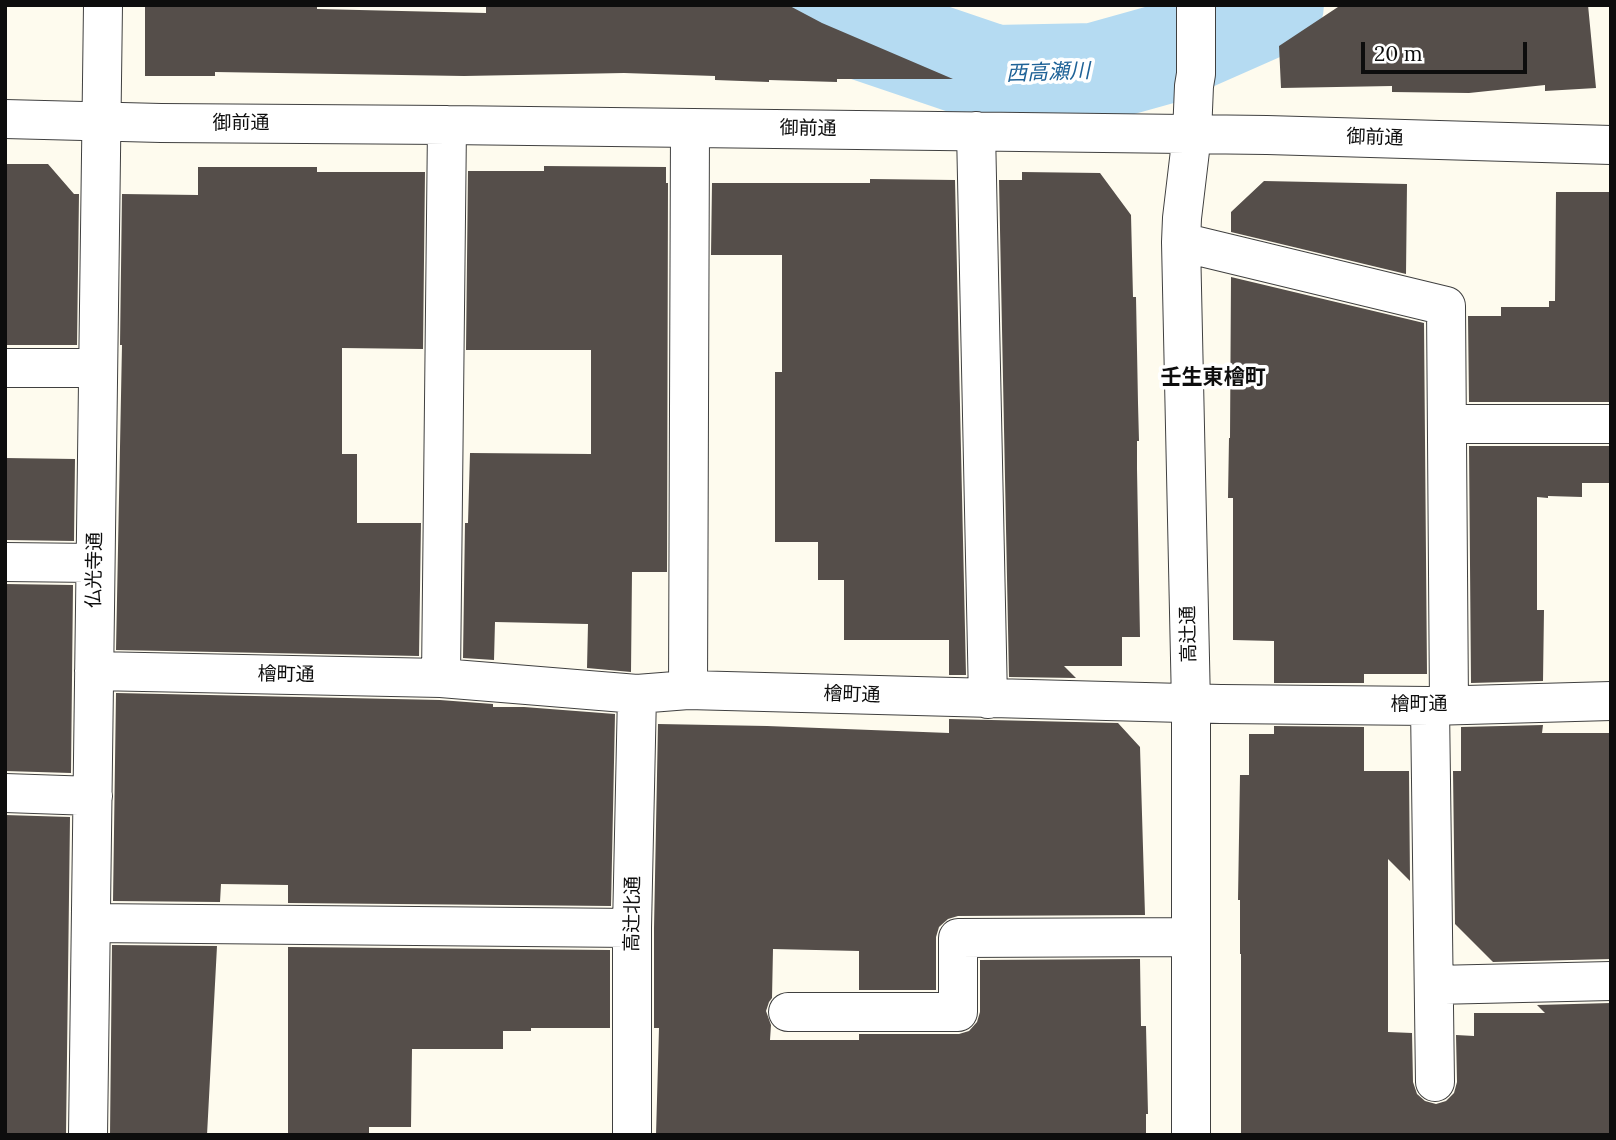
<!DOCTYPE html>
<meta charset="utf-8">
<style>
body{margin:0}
#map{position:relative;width:1616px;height:1140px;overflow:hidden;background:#fefbee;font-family:Lora,serif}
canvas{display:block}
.frame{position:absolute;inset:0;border:7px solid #0d0d0d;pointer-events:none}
.scale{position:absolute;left:1361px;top:42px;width:166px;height:32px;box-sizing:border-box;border:4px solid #0d0d0d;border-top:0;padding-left:9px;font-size:21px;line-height:24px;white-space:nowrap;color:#0d0d0d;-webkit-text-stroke:5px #fff;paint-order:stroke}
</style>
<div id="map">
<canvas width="1616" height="1140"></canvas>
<div class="frame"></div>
<div class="scale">20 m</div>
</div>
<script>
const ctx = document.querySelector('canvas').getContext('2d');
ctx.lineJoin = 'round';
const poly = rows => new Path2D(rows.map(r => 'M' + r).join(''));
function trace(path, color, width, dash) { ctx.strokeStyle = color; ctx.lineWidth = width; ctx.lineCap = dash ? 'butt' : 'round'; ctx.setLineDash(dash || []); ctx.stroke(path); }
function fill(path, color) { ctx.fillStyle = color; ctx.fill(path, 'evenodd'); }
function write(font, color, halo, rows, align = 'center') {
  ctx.font = font + ' Lora,"Noto Sans JP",serif'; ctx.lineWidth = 7; ctx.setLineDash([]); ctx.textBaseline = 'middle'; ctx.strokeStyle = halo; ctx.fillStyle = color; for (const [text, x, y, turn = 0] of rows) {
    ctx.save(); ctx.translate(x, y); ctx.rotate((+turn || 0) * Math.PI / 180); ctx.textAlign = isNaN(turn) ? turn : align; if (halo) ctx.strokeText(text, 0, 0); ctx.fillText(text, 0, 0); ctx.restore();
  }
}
const river = poly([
 [823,5,862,30,995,75,1095,73,1163,54,1274,5]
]);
const building = poly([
 [145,5,317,5,317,9,486,13,486,5,788,5,822,23,953,79,837,79,837,82,769,80,769,82,715,80,715,76,624,73,464,76,215,72,215,76,145,76],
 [1341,5,1588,5,1596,88,1545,91,1545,85,1469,93,1392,92,1392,86,1281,88,1279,46],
 [5,164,48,164,74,194,79,194,77,345,5,345],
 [544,166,666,167,666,183,668,183,667,572,632,572,631,672,587,668,588,624,495,622,494,660,463,658,465,523,468,523,470,453,591,454,591,350,466,350,468,171,544,171],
 [198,167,317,167,317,172,425,172,423,349,342,348,342,454,357,454,357,523,421,523,419,656,116,650,122,345,120,345,122,194,198,195],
 [1022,172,1100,173,1131,215,1133,297,1136,297,1138,403,1139,441,1137,441,1137,469,1140,637,1122,637,1122,666,1064,666,1076,678,1009,677,999,180,1022,180],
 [870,179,955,180,966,675,949,675,949,640,844,640,844,580,818,580,818,542,775,542,775,372,782,372,782,255,711,255,712,183,870,183],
 [1264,181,1407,184,1406,274,1231,232,1231,212],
 [1556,192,1611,192,1611,402,1469,402,1468,316,1501,316,1501,307,1549,307,1549,301,1555,301],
 [1231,277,1424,323,1427,674,1364,674,1364,683,1274,683,1274,641,1233,640,1233,498,1228,498,1229,438,1230,438],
 [1469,446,1611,446,1611,483,1582,483,1582,497,1548,496,1548,498,1537,497,1537,610,1544,610,1543,681,1471,683],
 [5,458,75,459,74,541,5,540],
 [5,584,73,585,71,773,5,771],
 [116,693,440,700,493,704,493,707,524,707,615,714,611,906,288,903,288,885,221,884,220,902,113,901],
 [949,719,1118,723,1140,747,1145,915,958,916,948,919,939,927,936,937,936,990,859,990,859,951,773,949,772,998,769,1002,766,1011,771,1025,770,1040,859,1040,859,1034,959,1034,969,1031,977,1022,980,1012,980,960,1140,959,1141,1026,1146,1026,1148,1114,1146,1114,1146,1135,656,1135,659,1028,654,1028,654,928,658,724,767,726,949,733],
 [1543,725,1542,733,1611,733,1611,959,1493,962,1455,924,1453,771,1461,771,1461,727],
 [1274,726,1364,727,1364,771,1409,771,1410,881,1388,859,1388,1032,1412,1033,1413,1082,1417,1094,1425,1101,1436,1104,1446,1101,1454,1093,1457,1082,1456,1035,1474,1036,1474,1013,1545,1013,1537,1005,1611,1003,1611,1135,1241,1135,1241,954,1240,954,1240,900,1238,900,1240,775,1249,775,1249,734,1274,734],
 [5,815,70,817,66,1135,5,1135],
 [112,945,217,946,207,1135,110,1135],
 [288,947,610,950,610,1028,531,1028,531,1031,503,1031,503,1049,412,1049,411,1127,369,1127,369,1135,288,1135]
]);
const minor = poly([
 [5,119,161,123,447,125,1267,135,1611,145],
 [976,131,988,699],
 [1181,242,1446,306,1449,705],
 [5,368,98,368],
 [1447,424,1611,424],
 [5,562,95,563],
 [94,671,441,678,637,694,688,690,1221,704,1430,706,1611,701],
 [441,678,447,125],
 [688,690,690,128],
 [1430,706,1435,1082],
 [5,793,93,796],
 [91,923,632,928],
 [1434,985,1611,981],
 [788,1012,958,1012,958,938,1191,937],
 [88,1135,103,5],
 [632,1135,632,928,637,694],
 [1191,1135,1191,704,1181,242,1182,218,1192,134,1194,86,1196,74,1196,5]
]);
const streetNames = [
 ["御前通",241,124],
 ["御前通",808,129,1],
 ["御前通",1375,138,2],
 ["仏光寺通",95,570,-89],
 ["高辻通",1189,634,-91],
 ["檜町通",286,675,1],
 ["檜町通",852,695,2],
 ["檜町通",1419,705],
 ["高辻北通",633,914,-89]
];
const waterNames = [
 ["西高瀬川",1048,73,-2]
];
const neighbourhoodNames = [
 ["壬生東檜町",1213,378]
];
trace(river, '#b5dbf2', 100);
fill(building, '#554e4a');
trace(minor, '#404040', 40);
trace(minor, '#fff', 38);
write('19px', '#0d0d0d', '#fff', streetNames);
write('italic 21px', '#1e6297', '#fff', waterNames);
write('bold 21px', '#0d0d0d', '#fff', neighbourhoodNames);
</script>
